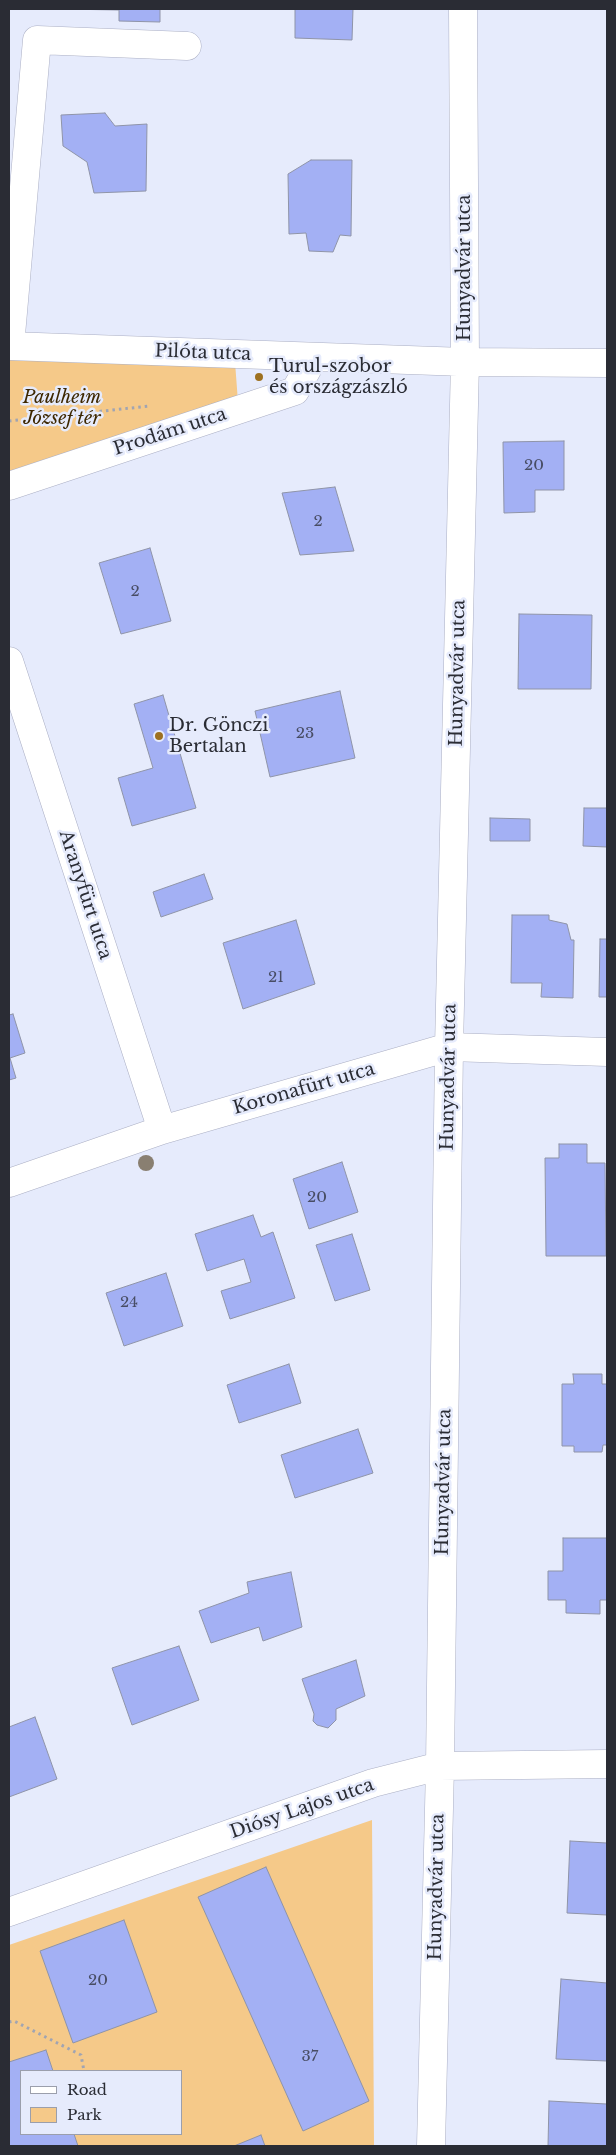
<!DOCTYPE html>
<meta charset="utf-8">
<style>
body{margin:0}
#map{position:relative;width:616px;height:2155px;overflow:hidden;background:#e6ebfc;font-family:"Libre Baskerville",serif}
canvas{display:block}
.frame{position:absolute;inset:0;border:10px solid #2a2c34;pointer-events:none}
.legend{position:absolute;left:20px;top:2070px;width:162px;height:65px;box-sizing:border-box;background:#e6ebfc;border:1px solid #9b9fac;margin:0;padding:6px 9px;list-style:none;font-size:15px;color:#2a2c34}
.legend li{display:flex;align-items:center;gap:10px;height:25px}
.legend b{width:25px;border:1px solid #9b9fac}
</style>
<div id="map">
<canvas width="616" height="2155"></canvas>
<div class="frame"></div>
<ul class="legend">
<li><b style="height:6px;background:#fff"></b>Road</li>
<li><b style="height:14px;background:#f5c989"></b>Park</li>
</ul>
</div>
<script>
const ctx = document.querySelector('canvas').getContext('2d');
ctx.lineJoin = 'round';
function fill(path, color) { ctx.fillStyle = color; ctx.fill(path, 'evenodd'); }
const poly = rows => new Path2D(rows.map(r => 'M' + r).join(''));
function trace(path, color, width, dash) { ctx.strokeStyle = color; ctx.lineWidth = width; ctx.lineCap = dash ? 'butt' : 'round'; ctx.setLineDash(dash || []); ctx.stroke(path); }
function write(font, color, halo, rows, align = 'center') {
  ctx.font = font + ' "Libre Baskerville",serif'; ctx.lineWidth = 5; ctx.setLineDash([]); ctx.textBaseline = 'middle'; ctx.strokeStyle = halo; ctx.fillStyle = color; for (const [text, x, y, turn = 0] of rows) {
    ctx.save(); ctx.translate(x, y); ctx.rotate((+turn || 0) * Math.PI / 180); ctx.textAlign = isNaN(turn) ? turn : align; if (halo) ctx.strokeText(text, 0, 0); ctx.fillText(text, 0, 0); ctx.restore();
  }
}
const green = poly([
 [9,352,235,362,238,402,9,483],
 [372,1820,374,2146,9,2146,9,1945],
 [21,2071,181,2071,181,2134,21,2134]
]);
const building = poly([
 [61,9,160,9,160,22,119,21,119,10,61,9],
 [295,9,353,9,352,40,295,38,295,9],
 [105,113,115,126,147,124,146,191,94,193,87,162,63,146,61,115,105,113],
 [311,160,352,160,351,236,340,235,333,252,309,251,306,233,289,234,288,174,311,160],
 [564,441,564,490,535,490,535,512,504,513,503,442,564,441],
 [335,487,354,551,300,555,282,493,335,487],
 [150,548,171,621,121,634,99,563,150,548],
 [519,614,592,615,591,689,518,689,519,614],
 [340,691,355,758,270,777,255,711,340,691],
 [163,695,196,808,132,826,118,778,153,768,134,704,163,695],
 [584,808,607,808,607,847,583,846,584,808],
 [490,818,530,819,530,841,490,841,490,818],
 [204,874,213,899,161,917,153,892,204,874],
 [512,915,549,915,549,920,567,924,571,940,574,940,573,998,541,997,542,983,511,983,512,915],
 [296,920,315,984,243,1009,223,943,296,920],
 [600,939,607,939,607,997,599,997,600,939],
 [13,1014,25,1053,10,1058,16,1078,9,1080,9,1015,13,1014],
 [559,1144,587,1144,587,1163,605,1163,606,1256,546,1256,545,1158,559,1158,559,1144],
 [342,1162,358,1212,309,1229,293,1179,342,1162],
 [253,1215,261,1237,273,1232,295,1298,230,1319,221,1291,251,1282,244,1259,207,1271,195,1234,253,1215],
 [352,1234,370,1290,335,1301,316,1245,352,1234],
 [166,1273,183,1326,124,1346,106,1293,166,1273],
 [289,1364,301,1403,239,1423,227,1385,289,1364],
 [573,1374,602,1374,602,1384,607,1384,607,1445,603,1445,602,1452,574,1452,574,1446,562,1446,562,1384,574,1384,573,1374],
 [358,1429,373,1473,295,1498,281,1455,358,1429],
 [563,1538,607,1538,607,1600,600,1600,600,1614,566,1613,566,1600,548,1600,548,1571,563,1571,563,1538],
 [291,1572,302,1627,263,1641,259,1627,211,1643,199,1611,249,1593,247,1582,291,1572],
 [179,1646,199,1700,132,1725,112,1668,179,1646],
 [356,1660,365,1696,336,1709,336,1720,328,1728,317,1725,313,1721,314,1714,302,1679,356,1660],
 [35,1717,57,1779,9,1797,9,1727,35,1717],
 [570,1841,607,1843,607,1915,567,1913,570,1841],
 [266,1867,369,2101,303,2131,198,1897,266,1867],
 [124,1920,157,2012,73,2043,40,1951,124,1920],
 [561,1979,607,1983,607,2061,556,2059,561,1979],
 [46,2050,53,2071,21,2071,21,2134,74,2134,78,2146,9,2146,9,2062,46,2050],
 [549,2101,607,2104,607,2146,548,2146,549,2101],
 [261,2135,265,2146,234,2146,261,2135]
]);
const path = poly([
 [9,421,150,406],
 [9,2022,14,2021,81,2055,84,2071]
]);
const minor = poly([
 [9,346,465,362,607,363],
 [10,346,37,40,187,46],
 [9,486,295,391,314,357],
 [9,661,162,1130],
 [9,1183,162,1130,449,1047,607,1052],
 [9,1912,373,1783,440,1766,607,1764],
 [431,2146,440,1766,449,1047,465,362,463,9]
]);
const trees = [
 [146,1163]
];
const markers = [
 [259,377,5,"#9d7020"],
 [159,736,5,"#9d7020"]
];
const numberNames = [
 ["20",534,466],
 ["2",318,522],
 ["2",135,592],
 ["23",305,734],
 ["21",276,978],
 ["20",317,1198],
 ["24",129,1303],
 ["20",98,1981],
 ["37",310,2057]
];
const streetNames = [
 ["Hunyadvár utca",465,268,-90],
 ["Pilóta utca",203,353,2],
 ["Prodám utca",170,432,-18],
 ["Hunyadvár utca",458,673,-89],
 ["Aranyfürt utca",85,895,72],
 ["Hunyadvár utca",449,1077,-89],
 ["Koronafürt utca",304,1089,-16],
 ["Hunyadvár utca",444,1482,-89],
 ["Diósy Lajos utca",302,1809,-19],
 ["Hunyadvár utca",437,1887,-89]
];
const poiNames = [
 ["Turul-szobor",269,367],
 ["és országzászló",269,388],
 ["Dr. Gönczi",169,726],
 ["Bertalan",169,747]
];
const parkNames = [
 ["Paulheim",62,398],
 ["József tér",62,419]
];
fill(green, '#f5c989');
fill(building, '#a3b0f4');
trace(building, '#8f94a8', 1);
trace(minor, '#abafc4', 29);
trace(path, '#a0a4b2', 3, [2.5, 4]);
trace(minor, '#fff', 28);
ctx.fillStyle = '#897f71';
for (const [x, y] of trees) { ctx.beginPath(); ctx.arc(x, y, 8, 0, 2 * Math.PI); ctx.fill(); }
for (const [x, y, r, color] of markers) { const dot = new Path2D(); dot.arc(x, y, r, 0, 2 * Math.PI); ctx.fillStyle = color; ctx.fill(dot); trace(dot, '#e6ebfc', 2); }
write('15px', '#484d64', null, numberNames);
write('18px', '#2a2c34', '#e6ebfc', streetNames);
write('18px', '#2a2c34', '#e6ebfc', poiNames, 'left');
write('italic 18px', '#3d2700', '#e6ebfc', parkNames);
</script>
